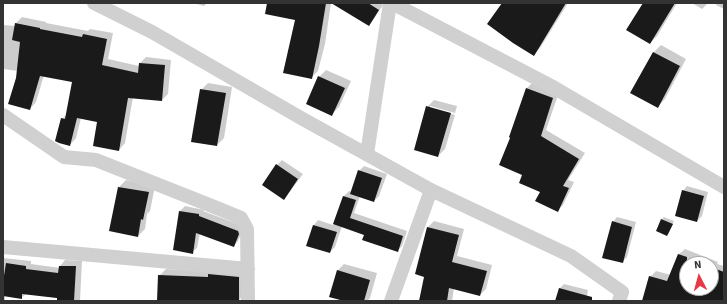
<!DOCTYPE html>
<style>
body{margin:0}
#map{position:relative;width:727px;height:304px;overflow:hidden;background:#fff;font-family:"Source Sans 3",sans-serif}
canvas{display:block}
.frame{position:absolute;inset:0;border:4px solid #333;pointer-events:none}
.north{position:absolute;left:679px;top:256px;width:40px;height:40px;box-sizing:border-box;background:#fff;border:1px solid #adadad;border-radius:50%;rotate:354deg;font-size:11px;font-weight:700;line-height:16px;text-align:center;color:#333}
.north::after{content:'';display:block;margin:auto;width:14px;height:18px;background:#e63946;clip-path:polygon(50% 0,100% 100%,50% 72%,0 100%)}
</style>
<div id="map">
<canvas width="727" height="304"></canvas>
<div class="frame"></div>
<div class="north">N</div>
</div>
<script>
const ctx = document.querySelector('canvas').getContext('2d');
ctx.lineJoin = 'round';
function fill(path, color) { ctx.fillStyle = color; ctx.fill(path, 'evenodd'); }
const poly = rows => new Path2D(rows.map(r => 'M' + r).join(''));
function trace(path, color, width, dash) { ctx.strokeStyle = color; ctx.lineWidth = width; ctx.lineCap = dash ? 'butt' : 'round'; ctx.setLineDash(dash || []); ctx.stroke(path); }
const shadow = poly([
 [193,3,207,3,204,6],
 [268,3,331,3,325,44,318,71,311,78,296,19],
 [338,3,380,3,383,5,373,20,369,25],
 [503,3,568,3,540,48,534,54],
 [644,3,677,3,657,36,650,43],
 [692,3,708,3,702,9],
 [717,3,724,3,724,9,716,5],
 [22,17,46,22,46,23,88,31,90,29,113,33,108,59,139,66,140,63,146,57,171,60,168,94,162,100,133,97,125,143,119,150,98,121,81,118,76,138,70,145,62,119,67,114,73,81,44,75,36,102,30,109,18,71,3,69,3,25,16,26,16,23],
 [661,45,686,59,665,99,658,106,632,93,654,52],
 [326,70,351,81,339,107,332,114,319,77],
 [208,83,232,87,224,138,217,145,201,90],
 [532,83,559,92,546,130,585,153,568,180,574,182,563,205,558,210,541,191,524,174,511,137,526,89],
 [434,100,457,106,455,113,430,106,430,108,455,115,445,149,438,156,427,107],
 [282,160,303,174,288,194,284,199,263,185,277,165],
 [364,166,387,174,379,196,374,201,360,196,354,213,407,231,402,246,397,251,365,235,342,226,335,247,330,252,307,245,314,225,318,220,333,225,344,196,349,191,352,192,359,171],
 [126,180,155,186,150,211,147,214,145,229,138,236,119,187],
 [687,186,708,192,702,216,697,221,683,191],
 [185,206,204,210,203,211,243,226,243,229,238,241,233,246,200,233,197,248,192,252,180,211],
 [617,217,636,222,627,257,622,262,613,222],
 [664,217,674,221,669,233,667,235,662,219],
 [434,221,464,229,457,256,492,265,486,289,480,295,454,288,452,301,420,301,425,276,416,274,428,227],
 [685,249,718,262,717,264,724,266,724,301,644,301,650,277,656,271,671,275,679,254],
 [687,264,711,264,711,288,687,288],
 [3,258,31,261,31,264,60,268,60,266,65,260,82,261,80,301,58,301,58,298,26,294,21,298,5,296,5,301,3,301],
 [344,264,377,273,370,298,367,301,348,301,337,271],
 [166,269,213,271,246,270,245,293,239,300,233,299,233,301,158,301,159,276],
 [564,284,588,290,586,301,556,301,559,289]
]);
const building = poly([
 [267,3,326,3,319,46,312,79,283,73,295,20,265,14],
 [331,3,368,3,379,10,369,26],
 [502,3,566,3,534,56,513,43,487,24],
 [643,3,675,3,650,44,626,30],
 [15,23,40,28,40,29,82,37,83,34,107,39,102,65,138,73,139,63,165,65,162,101,128,98,119,151,93,146,97,122,77,118,70,146,59,143,55,141,61,118,65,119,72,82,40,76,30,110,8,104,16,78,20,42,12,40],
 [653,52,680,66,658,108,630,93],
 [318,76,345,88,332,116,306,104],
 [526,88,553,98,541,136,579,159,563,186,569,188,558,212,535,201,540,192,519,183,522,175,499,165,510,138,509,137],
 [200,89,226,93,217,146,191,142],
 [426,106,451,113,438,157,414,150],
 [276,164,298,179,284,200,262,185],
 [358,170,382,178,374,202,350,194],
 [118,187,149,192,143,220,141,219,138,237,109,231],
 [682,190,704,196,697,222,675,216],
 [343,196,356,200,350,218,403,236,398,252,362,240,364,235,333,224],
 [179,211,199,214,199,216,238,231,239,234,234,247,196,233,193,254,173,250],
 [661,219,673,224,667,236,656,231],
 [612,221,632,227,623,263,602,258],
 [313,225,337,232,330,253,306,246],
 [427,227,459,235,452,262,487,271,480,296,449,288,447,301,419,301,424,277,415,274],
 [678,254,687,257,687,288,711,288,711,267,724,272,724,297,723,301,642,301,649,276,667,281],
 [6,263,26,266,26,269,58,273,59,266,76,266,74,301,57,301,57,298,22,294,22,299,3,296,3,282],
 [337,270,370,280,364,301,344,301,329,297],
 [208,274,239,277,239,301,227,300,227,301,157,301,158,275,208,277],
 [559,288,592,297,592,301,555,301]
]);
const street = poly([
 [94,3,152,32,301,118,431,190,571,256,622,292,619,301],
 [392,3,553,87,724,187],
 [3,115,64,157,96,160,222,210,241,218,247,229,248,301],
 [367,154,390,3],
 [3,247,248,269],
 [391,301,431,190]
]);
fill(shadow, '#0003');
fill(building, '#1a1a1a');
trace(street, '#d0d0d0', 14);
</script>
